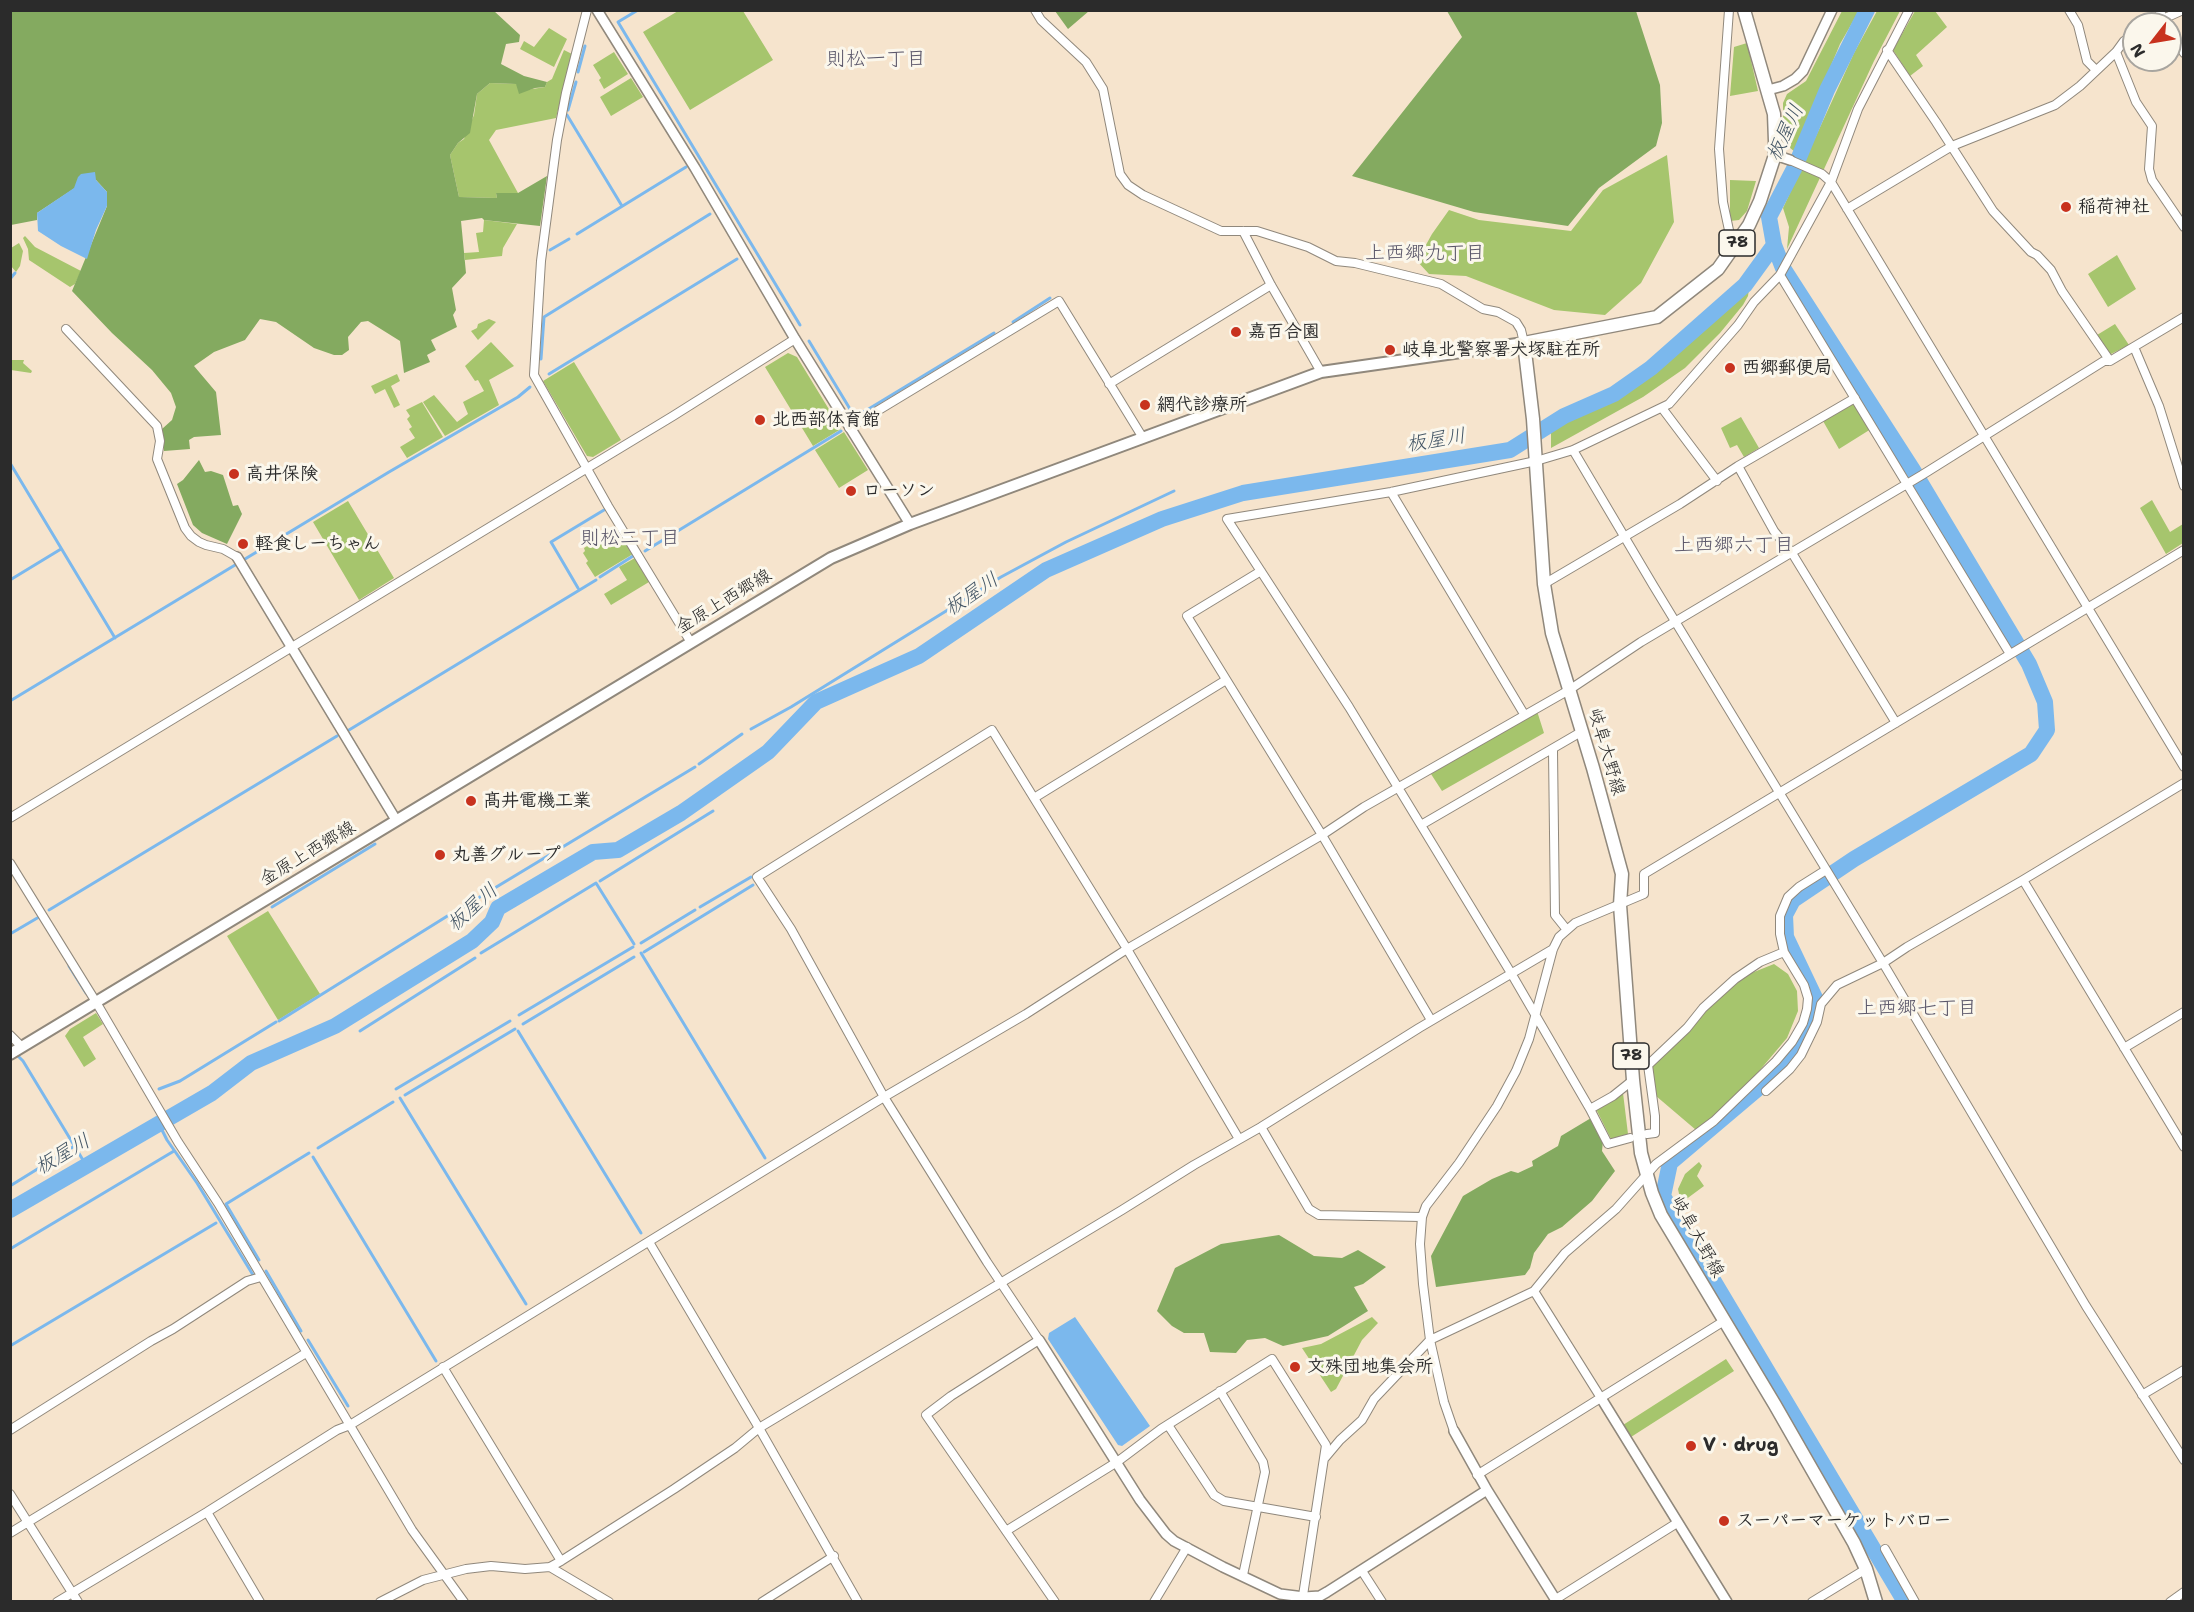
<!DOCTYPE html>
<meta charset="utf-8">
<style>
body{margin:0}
#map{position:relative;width:2194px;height:1612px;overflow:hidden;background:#f6e4cd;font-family:"Shantell Sans",sans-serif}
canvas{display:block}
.frame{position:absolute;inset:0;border:12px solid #2b2b2b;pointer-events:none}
.north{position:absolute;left:2122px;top:12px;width:60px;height:60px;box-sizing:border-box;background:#fbf7ec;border:2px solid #a8a59f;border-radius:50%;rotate:239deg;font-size:16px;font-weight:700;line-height:24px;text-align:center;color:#2b2b2b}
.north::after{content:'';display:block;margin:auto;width:21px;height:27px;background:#c8321e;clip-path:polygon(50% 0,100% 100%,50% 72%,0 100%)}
</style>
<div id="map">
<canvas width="2194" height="1612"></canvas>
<div class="frame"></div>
<div class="north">N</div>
</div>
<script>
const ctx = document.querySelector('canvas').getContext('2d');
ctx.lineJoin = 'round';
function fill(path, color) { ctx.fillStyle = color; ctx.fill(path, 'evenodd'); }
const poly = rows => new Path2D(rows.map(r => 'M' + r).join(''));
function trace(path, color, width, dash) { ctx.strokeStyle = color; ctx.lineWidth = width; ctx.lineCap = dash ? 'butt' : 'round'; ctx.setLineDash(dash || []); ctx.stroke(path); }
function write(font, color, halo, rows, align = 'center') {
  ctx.font = font + ' "Shantell Sans","Klee One",sans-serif'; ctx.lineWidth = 6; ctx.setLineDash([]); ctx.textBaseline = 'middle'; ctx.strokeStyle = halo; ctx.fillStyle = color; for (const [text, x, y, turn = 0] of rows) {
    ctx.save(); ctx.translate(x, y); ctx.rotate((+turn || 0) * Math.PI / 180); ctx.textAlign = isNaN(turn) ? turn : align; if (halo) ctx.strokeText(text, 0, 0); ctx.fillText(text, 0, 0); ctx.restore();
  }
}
const green = poly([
 [678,11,743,11,773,60,690,110,643,32],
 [1842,11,1859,11,1840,44,1795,152,1783,142,1783,103,1787,94,1806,81],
 [1877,11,1900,11,1874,61,1787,249,1789,227,1783,208,1854,53],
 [1915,11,1935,11,1947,27,1916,55,1923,66,1910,76,1893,50],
 [549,28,567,39,554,67,520,49,524,41,534,47],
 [1747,43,1758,91,1730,96,1734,47],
 [564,50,572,54,556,118,496,130,489,140,518,193,496,193,497,198,459,197,450,155,458,143,464,139,474,115,477,94,490,83,516,84,526,90,545,87,547,82,552,79],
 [614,52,628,74,604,89,599,80,601,78,593,65],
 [631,78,643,97,611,116,600,97],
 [1667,155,1674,222,1641,283,1605,315,1554,310,1466,276,1429,274,1417,261,1432,234,1449,210,1479,220,1571,231,1603,190],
 [1730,180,1756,181,1747,211,1739,220,1730,221],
 [484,220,517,224,503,248,502,256,465,260,464,253,479,252,476,233,483,232],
 [25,236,35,247,81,271,75,284,70,287,29,260,28,249,23,238],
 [19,243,23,251,20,266,16,272,11,266,11,248],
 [2117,255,2136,289,2108,307,2088,274],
 [1749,289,1748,296,1743,305,1720,333,1685,368,1643,397,1551,448,1551,426,1601,406,1638,384,1680,352],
 [489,319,496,322,478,340,471,331,477,328,478,324],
 [2115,324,2129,345,2109,355,2097,335],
 [491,342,514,366,489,380,499,405,445,436,423,402,434,395,457,422,468,414,463,402,484,391,478,380,475,381,465,366],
 [788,353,797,357,841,429,813,446,765,367],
 [11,360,24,360,23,363,32,371,31,373,11,370],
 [574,362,621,440,593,457,587,456,543,381],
 [397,374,400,381,391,386,400,405,394,408,385,389,375,394,371,386],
 [422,402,443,437,407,458,400,447,415,438,409,429,412,427,407,419,410,416,406,410],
 [1852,403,1857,405,1871,429,1839,449,1823,421],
 [1741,417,1759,448,1744,457,1737,445,1730,448,1721,428],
 [844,432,868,470,839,488,815,450],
 [2152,500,2170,532,2183,524,2183,543,2166,554,2140,508],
 [348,501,394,578,359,600,313,522],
 [617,528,633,554,595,577,586,563,588,561,583,553,585,551,584,548],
 [635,558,649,582,611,605,604,594,627,580,619,567],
 [1537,711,1544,733,1442,791,1431,774],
 [268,911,320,994,278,1020,227,936],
 [1774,964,1788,974,1797,991,1798,1011,1787,1038,1743,1090,1705,1125,1696,1130,1649,1090,1648,1071,1679,1040,1705,1008,1749,974],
 [96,1013,103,1024,83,1037,96,1059,84,1067,65,1036,70,1029],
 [1623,1093,1628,1134,1611,1139,1596,1109],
 [1699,1162,1702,1166,1697,1176,1704,1186,1681,1203,1678,1189,1685,1174],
 [1372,1317,1378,1323,1362,1340,1336,1389,1331,1392,1302,1348,1321,1344],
 [1726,1359,1734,1371,1631,1437,1623,1425]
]);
const forest = poly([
 [11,11,494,11,520,35,519,42,506,44,501,64,524,76,547,82,545,87,535,88,519,94,516,84,490,83,477,94,470,133,458,143,450,155,459,197,497,198,496,193,518,193,547,176,540,226,484,220,482,218,461,221,466,273,452,288,456,310,453,315,457,327,431,340,436,350,427,355,430,362,404,373,400,341,368,321,361,322,348,337,349,350,342,355,334,355,314,348,276,322,260,319,245,340,214,352,194,366,216,392,221,435,194,437,189,440,190,449,164,451,162,429,172,420,176,407,171,393,152,370,112,333,72,291,107,206,107,192,96,180,75,188,37,213,37,220,11,225],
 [1055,11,1089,11,1068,29],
 [1447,11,1636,11,1660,85,1662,123,1656,146,1599,188,1568,226,1474,212,1352,176,1462,37],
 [199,460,205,472,211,471,223,475,233,506,238,505,242,514,227,544,202,533,193,525,177,484,183,480],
 [1591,1118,1603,1141,1602,1151,1615,1171,1592,1201,1562,1227,1548,1234,1534,1253,1530,1268,1525,1275,1436,1287,1431,1256,1463,1196,1492,1179,1511,1171,1518,1173,1533,1166,1532,1161,1558,1146,1561,1136],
 [1279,1235,1314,1256,1342,1258,1358,1250,1386,1267,1363,1284,1354,1287,1368,1311,1328,1336,1283,1346,1265,1338,1247,1340,1236,1353,1210,1352,1204,1333,1184,1333,1172,1326,1157,1311,1175,1268,1221,1244]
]);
const water = poly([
 [95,172,96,180,107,192,107,206,96,230,87,259,61,246,38,231,37,213,74,188,78,177,81,174],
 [1075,1317,1150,1426,1122,1446,1118,1445,1048,1339,1049,1333]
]);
const stream = poly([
 [638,10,618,22,800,325],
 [578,72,585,46],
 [568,110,576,82],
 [567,115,622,206],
 [577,234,686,167],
 [550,250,569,239],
 [10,279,15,273],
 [1013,322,1050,298],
 [809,341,853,414],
 [541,359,544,317,710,214],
 [549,374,737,259],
 [857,416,994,333],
 [10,463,115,638],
 [645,551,841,431],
 [600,577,633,556],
 [10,580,61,549],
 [578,588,551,542,604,510],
 [10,701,389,472,518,397,530,387],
 [751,729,791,707,1001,577,1066,542,1174,491],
 [349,730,596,580],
 [699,764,742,734],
 [600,881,713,811],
 [272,907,375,844],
 [700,907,751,877],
 [49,910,337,736],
 [455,912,695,767],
 [10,934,39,917],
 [641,943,695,910],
 [644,952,753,885],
 [481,953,596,883,634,944],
 [641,953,765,1158],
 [69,966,86,993],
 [519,1015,633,947],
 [279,1021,449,915],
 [523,1024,634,957],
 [360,1031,475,958],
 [518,1031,641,1233],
 [16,1054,23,1061,86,1165],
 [159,1089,180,1081,276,1022],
 [396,1089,510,1021],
 [405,1095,515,1029],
 [400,1098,526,1304],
 [159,1124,167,1140,197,1183,253,1275],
 [318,1148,393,1102],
 [313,1157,436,1361],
 [10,1186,73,1147],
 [10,1249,174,1151],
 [259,1260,226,1204,309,1153],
 [266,1271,301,1331],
 [308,1340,348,1406],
 [10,1346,216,1223]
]);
const river = poly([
 [1867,10,1827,90,1795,167,1769,217,1774,245,1783,268,1913,470,2029,664,2045,702,2047,730,2031,754,1854,859,1793,900,1785,915,1786,937,1815,998,1808,1029,1788,1058,1761,1086,1670,1163,1663,1196,1905,1602],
 [10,1210,212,1093,251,1063,335,1026,472,941,492,922,498,908,593,852,618,850,681,813,768,752,816,702,919,656,1046,570,1162,519,1243,493,1510,450,1564,416,1614,394,1651,368,1745,285,1774,245]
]);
const minor = poly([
 [587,10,566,93,557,140,541,261,534,375,608,506,690,641],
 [1035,10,1041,20,1086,62,1103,89,1120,174,1128,185,1143,195,1221,231,1257,231,1308,247,1336,261,1355,263,1441,284,1483,309,1498,312,1516,322,1521,330,1524,343],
 [1729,10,1719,149,1723,202,1733,249],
 [2069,10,2078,25,2087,61,2096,70],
 [2159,10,2166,23],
 [2152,24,2183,10],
 [2170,31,2184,53],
 [1887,50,1936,122,1993,211,2031,252,2037,255,2051,270,2062,291,2110,361],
 [2116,52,2136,102,2152,126,2149,169,2152,180,2184,227],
 [1790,160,1822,174,1831,182,2184,767],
 [1847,209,1952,146,2055,105,2080,86,2116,52,2124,41,2134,34],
 [1243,231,1271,285,1321,372],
 [1780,275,2010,654],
 [66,329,157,426,160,441,157,459,185,528,191,536,199,542,206,545,223,549,237,557],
 [2134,347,2159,406,2184,486],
 [1109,384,1271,285],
 [1662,408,1717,481],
 [849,428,1059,301,1143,438],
 [1573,450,1653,585,1883,963,2086,1306,2184,1460],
 [1738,466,1774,531,1792,553,1896,723],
 [1391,492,1524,714],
 [1261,571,1187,616,1322,835,1431,1020],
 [1544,584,1680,504,1738,466,1855,398],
 [1553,751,1555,915,1567,930],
 [1034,798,1226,680],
 [10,818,673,416,795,339],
 [1421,825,1581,732],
 [10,863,96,1002,178,1142,218,1203,412,1530,464,1602],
 [2023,880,2184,1147],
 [1784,952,1780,934,1780,916,1788,897,1799,887,1826,870],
 [10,1035,22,1047],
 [2124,1048,2184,1012],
 [1766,1091,1790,1069,1801,1055,1817,1022,1821,1004,1837,985,1883,963,1907,947,2023,880,2184,783],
 [1590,1109,1613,1096,1633,1080],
 [1261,1127,1309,1209,1319,1215,1422,1217],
 [1630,1138,1608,1144,1590,1109,1511,973,1349,707,1227,519,1391,492,1536,461,1573,450,1669,404,1738,325,1754,302,1780,275,1831,182,1858,109,1909,10],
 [649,1242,759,1428,858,1602],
 [1534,1291,1601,1398],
 [443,1367,561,1561],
 [1220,1391,1263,1462,1265,1472,1243,1575],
 [2142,1395,2184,1370],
 [1168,1425,1214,1495,1224,1501,1316,1517],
 [10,1430,151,1341,173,1329,247,1281,261,1277],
 [1454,1431,1444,1402,1430,1340,1423,1284,1420,1244,1422,1217,1426,1206,1459,1163,1497,1106,1516,1071,1529,1039,1553,949,1559,937,1575,923,1644,894,1644,874,2184,550],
 [1324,1459,1340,1440,1362,1420,1374,1399,1430,1340,1534,1291,1565,1253,1616,1209,1656,1164,1714,1121,1776,1061,1792,1042,1803,1023,1807,1009,1808,998,1804,985,1784,952,1760,962,1735,979,1703,1008,1687,1028,1648,1065,1655,1116,1655,1133,1647,1134],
 [1477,1475,1724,1321],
 [10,1494,78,1602],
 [207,1512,260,1602],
 [1006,1531,1117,1462,1161,1429,1272,1359,1326,1445,1302,1602],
 [10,1533,306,1353],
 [1885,1549,1915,1602],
 [550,1567,609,1602],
 [1362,1571,1382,1602],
 [1556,1599,1677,1523],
 [57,1602,207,1512,337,1430,350,1425,884,1097,1026,1014,1127,949,1322,835,1364,807,1569,690,1641,642,1922,475,2104,361,2110,361,2184,317],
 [380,1602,423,1580,466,1569,491,1566,525,1569,550,1567,561,1561,674,1489,735,1448,759,1428,1122,1210,1194,1165,1261,1127,1419,1028,1553,949],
 [762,1602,834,1556],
 [1055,1602,926,1415,951,1396,1039,1340,987,1262,884,1097,791,929,757,877,992,730,1127,949,1239,1139],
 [1154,1602,1187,1547],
 [1812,1602,1866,1569],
 [2170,1602,2184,1592]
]);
const tertiary = poly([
 [597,10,695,168,795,339,910,524],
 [1768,90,1783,86,1795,79,1803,71,1832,10],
 [1775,155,1790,160],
 [237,557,396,820],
 [1039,1340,1140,1500,1166,1534,1174,1541,1223,1567,1280,1594,1304,1597,1320,1596,1327,1592,1487,1490],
 [1601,1398,1727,1602],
 [1454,1431,1487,1490,1557,1602]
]);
const secondary = poly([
 [10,1054,831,558,910,524,1321,372,1524,343]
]);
const primary = poly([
 [1744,10,1774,114,1775,141,1775,155,1760,201,1749,225,1718,269,1657,317,1524,343,1533,419,1544,584,1552,633,1593,768,1622,874,1620,905,1633,1080,1641,1153,1652,1193,1661,1215,1775,1405,1854,1543,1866,1569,1876,1602]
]);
const markers = [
 [2066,207,6,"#c8321e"],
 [1236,332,6,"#c8321e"],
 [1390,350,6,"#c8321e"],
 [1730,368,6,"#c8321e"],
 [1145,405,6,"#c8321e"],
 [760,420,6,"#c8321e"],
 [234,474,6,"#c8321e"],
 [851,491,6,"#c8321e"],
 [243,544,6,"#c8321e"],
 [471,801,6,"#c8321e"],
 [440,855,6,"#c8321e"],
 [1295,1367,6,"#c8321e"],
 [1691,1446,6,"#c8321e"],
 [1724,1521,6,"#c8321e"]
];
const shields = [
 [1737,243,36],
 [1631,1056,36]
];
const shieldNames = [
 ["78",1737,243],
 ["78",1631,1056]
];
const poiNames = [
 ["稲荷神社",2078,207],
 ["嘉百合園",1248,332],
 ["岐阜北警察署犬塚駐在所",1402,350],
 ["西郷郵便局",1742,368],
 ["網代診療所",1157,405],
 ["北西部体育館",772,420],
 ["高井保険",246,474],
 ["ローソン",863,491],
 ["軽食しーちゃん",255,544],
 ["髙井電機工業",483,801],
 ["丸善グループ",452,855],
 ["文殊団地集会所",1307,1367],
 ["V・drug",1703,1446],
 ["スーパーマーケットバロー",1736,1521]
];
const streetNames = [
 ["金原上西郷線",724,602,-31],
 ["岐阜大野線",1606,752,74],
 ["金原上西郷線",308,854,-31],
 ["岐阜大野線",1697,1237,61]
];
const neighbourhoodNames = [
 ["則松一丁目",876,60],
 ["上西郷九丁目",1425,254],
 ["則松二丁目",630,539],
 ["上西郷六丁目",1734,546],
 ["上西郷七丁目",1917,1009]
];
const waterNames = [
 ["板屋川",1786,133,-65],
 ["板屋川",1436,441,-9],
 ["板屋川",972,595,-34],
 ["板屋川",473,908,-42],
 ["板屋川",63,1155,-30]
];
fill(green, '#a6c56d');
fill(forest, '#84aa60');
fill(water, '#7bb8ed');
trace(stream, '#7bb8ed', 3);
trace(river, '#7bb8ed', 16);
trace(minor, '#90887c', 10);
trace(tertiary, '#90887c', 12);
trace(secondary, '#90887c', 14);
trace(primary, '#90887c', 15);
trace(minor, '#fff', 8);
trace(tertiary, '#fff', 9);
trace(secondary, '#fff', 10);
trace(primary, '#fff', 12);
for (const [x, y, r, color] of markers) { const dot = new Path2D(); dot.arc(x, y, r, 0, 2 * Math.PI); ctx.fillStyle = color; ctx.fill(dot); trace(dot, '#fbf7ec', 2); }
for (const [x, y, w] of shields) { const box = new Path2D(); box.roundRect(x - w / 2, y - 13, w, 26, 4.5); ctx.fillStyle = '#fbf7ec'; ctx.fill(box); trace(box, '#2b2b2b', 1.5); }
write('bold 16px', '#2b2b2b', null, shieldNames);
write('bold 18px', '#2b2b2b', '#fbf7ec', poiNames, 'left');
write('18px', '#2b2b2b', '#fbf7ec', streetNames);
write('20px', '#5a5669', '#fbf7ec', neighbourhoodNames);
write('italic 20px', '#435565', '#fbf7ec', waterNames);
</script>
